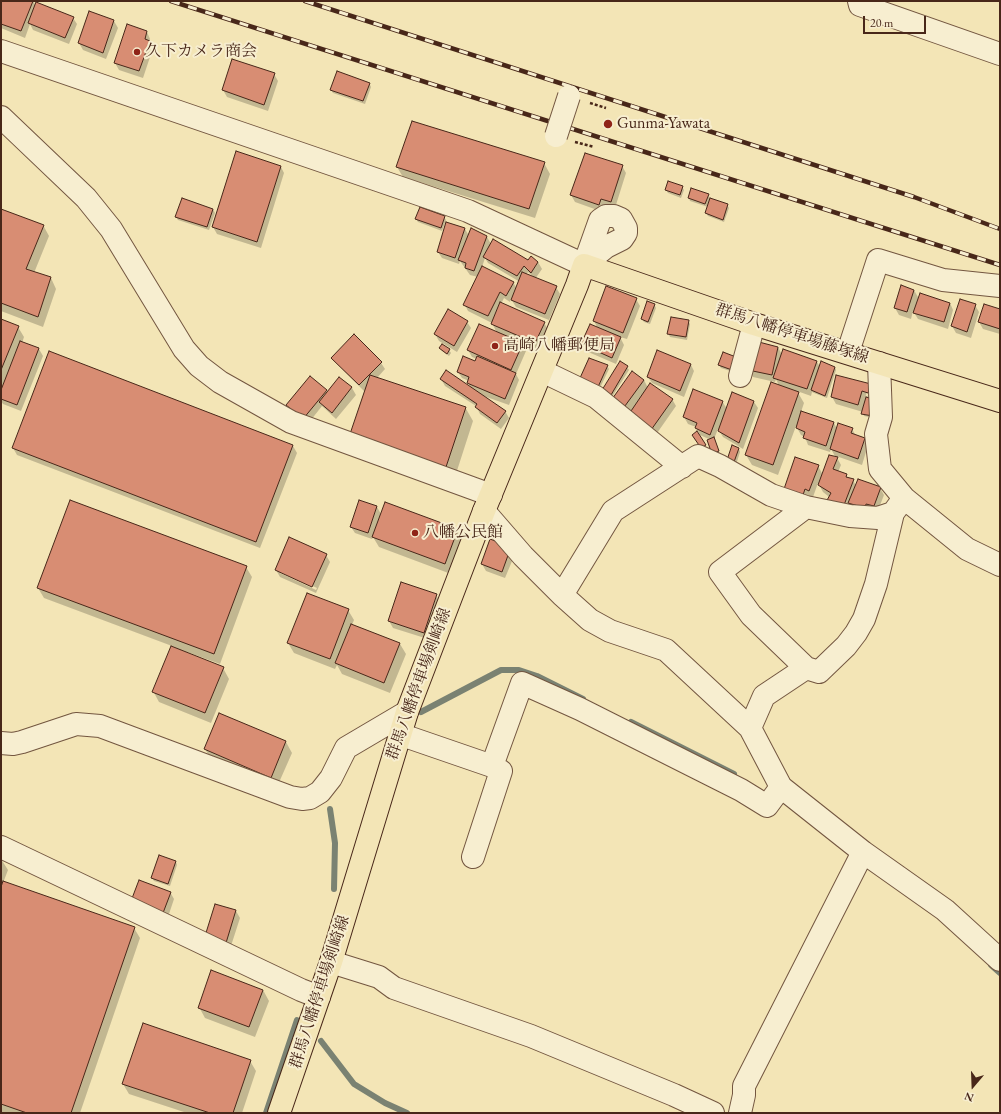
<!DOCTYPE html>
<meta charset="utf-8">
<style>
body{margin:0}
#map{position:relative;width:1001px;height:1114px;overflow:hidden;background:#f3e5b6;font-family:"EB Garamond",serif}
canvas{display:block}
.frame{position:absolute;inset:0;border:2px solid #482719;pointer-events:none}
.north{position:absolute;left:953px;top:1066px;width:40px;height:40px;-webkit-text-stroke:3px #f7eed0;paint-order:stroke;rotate:199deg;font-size:11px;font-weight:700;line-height:16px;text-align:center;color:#482719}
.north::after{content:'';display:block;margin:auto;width:14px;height:18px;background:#482719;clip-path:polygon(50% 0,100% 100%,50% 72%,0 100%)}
.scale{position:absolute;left:863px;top:16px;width:63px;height:18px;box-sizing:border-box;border:2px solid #482719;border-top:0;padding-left:5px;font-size:12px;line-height:14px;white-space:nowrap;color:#482719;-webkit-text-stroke:3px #f7eed0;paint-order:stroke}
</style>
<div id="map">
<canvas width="1001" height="1114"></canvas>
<div class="frame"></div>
<div class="north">N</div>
<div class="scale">20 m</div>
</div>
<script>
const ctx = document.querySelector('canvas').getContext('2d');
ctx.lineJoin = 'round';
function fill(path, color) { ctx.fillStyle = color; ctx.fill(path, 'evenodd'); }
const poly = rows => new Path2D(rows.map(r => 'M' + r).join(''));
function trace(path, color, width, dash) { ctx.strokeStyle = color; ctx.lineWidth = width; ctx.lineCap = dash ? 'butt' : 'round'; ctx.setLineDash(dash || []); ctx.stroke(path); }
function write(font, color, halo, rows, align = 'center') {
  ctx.font = font + ' "EB Garamond","Noto Serif JP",serif'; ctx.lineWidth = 4; ctx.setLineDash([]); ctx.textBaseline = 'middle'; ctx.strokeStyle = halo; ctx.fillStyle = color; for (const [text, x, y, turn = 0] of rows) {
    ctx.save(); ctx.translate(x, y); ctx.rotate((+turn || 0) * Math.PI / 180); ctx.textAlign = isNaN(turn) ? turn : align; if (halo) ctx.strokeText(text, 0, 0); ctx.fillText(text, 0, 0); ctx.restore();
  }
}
const shadow = poly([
 [1,1,33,1,36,6,73,18,77,24,69,44,33,30,30,24,25,38,1,28],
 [90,13,114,21,118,28,106,59,83,50,79,43],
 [147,32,150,39,149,42,153,48,143,78,119,70,115,63],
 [232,61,274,74,278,81,268,111,227,97,223,90],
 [369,83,371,87,365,104,333,93,331,90],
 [544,163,550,174,535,218,403,177,397,167],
 [622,166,626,173,615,208,603,212,575,202,571,195],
 [281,167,284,173,261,248,217,234,213,227],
 [682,187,684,190,681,198,668,193,666,190],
 [708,195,710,199,727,205,729,208,724,222,708,216,706,213,708,207,690,201,689,198],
 [213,209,215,213,209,230,178,220,176,217],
 [1,210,43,225,49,236,34,273,51,278,56,289,43,327,1,311],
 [444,217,446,220,442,231,418,222,416,219],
 [447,223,465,229,469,236,487,237,491,244,528,261,538,262,542,269,535,279,556,287,560,294,549,320,516,307,511,299,510,302,504,298,501,304,544,323,548,329,539,350,521,342,526,351,516,374,519,380,509,405,481,395,505,411,509,418,501,429,480,414,476,406,445,386,441,379,471,388,468,383,469,381,462,378,458,372,475,363,477,359,472,357,468,350,497,333,492,323,468,311,465,305,478,277,470,275,460,261,459,264,442,258,438,252],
 [485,258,488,263,520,282,517,289,513,282,482,267],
 [528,272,535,278,526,275],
 [914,290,919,299,950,303,953,310,948,329,918,319,913,311,911,319,899,315,895,308],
 [636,299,640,306,627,339,620,337,624,345,616,364,586,351,582,344,598,329,594,321],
 [654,304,656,308,650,324,644,322,642,319],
 [975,305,979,312,971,338,956,333,952,326],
 [1000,310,1000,334,983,329,979,322],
 [1,320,18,327,24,337,22,343,39,349,43,356,21,411,3,404,1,401],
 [688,321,690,324,687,340,670,337,668,333],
 [467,322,471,328,457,352,439,341,435,334],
 [778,347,782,355,817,362,820,367,835,367,836,370,827,398,814,393,812,392,811,396,797,391,804,403,801,412,834,423,837,429,852,429,856,436,865,438,868,445,862,465,836,456,841,465,838,472,846,475,848,478,853,480,856,486,880,488,884,495,877,513,853,510,850,505,848,512,823,492,818,483,813,497,808,495,806,501,789,496,818,466,823,475,836,458,831,449,830,452,808,445,805,437,801,435,796,426,778,475,752,465,746,455,779,386,776,379,775,382,753,377,749,370],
 [440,348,449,350,451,353,449,356,442,351],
 [50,353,293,446,297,453,260,548,17,455,13,448],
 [333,358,381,363,385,369,377,378,465,407,473,421,454,480,367,388,364,391,337,364],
 [737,361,733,372,721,368,719,365],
 [691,365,694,371,684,397,652,383,648,377],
 [607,366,609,369,599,390,583,381],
 [627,367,629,370,612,397,605,393],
 [633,373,644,380,648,388,672,399,676,406,655,436,615,409],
 [339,378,352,388,356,395,336,419,322,406,307,425,291,412,287,405,326,391,327,393],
 [870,384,874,418,864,416,863,412,836,404,832,397],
 [868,389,870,389,867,398,865,398],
 [722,401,727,409,754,402,758,408,743,449,723,437,718,429,714,439,720,454,715,456,711,440,700,435,696,427,688,424,684,417],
 [739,449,740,452,736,465,730,463],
 [377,507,381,514,457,530,463,541,451,574,379,547,373,537,372,539,355,533,351,527],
 [491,540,515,554,505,578,486,571,482,564],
 [326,555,330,562,316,593,280,577,276,570],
 [280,571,317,588,316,590,280,573],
 [246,567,252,577,220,664,187,652,186,653,223,668,229,679,211,723,159,702,153,691,172,646,44,598,38,588],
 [436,595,440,602,428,639,393,628,389,621],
 [348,610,354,620,352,625,400,644,406,654,390,693,342,674,337,665,335,669,294,653,288,643],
 [219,714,286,742,292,753,277,787,211,759,205,749],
 [160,856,176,862,177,865,170,886,154,881,152,878],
 [1,859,8,870,3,883,134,928,140,938,80,1113,4,1113,1,1112],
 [170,892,174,899,167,920,136,908],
 [216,905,236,911,240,918,230,949,210,943],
 [263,990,269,1001,255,1037,205,1018,199,1007],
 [250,1061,256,1071,242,1113,187,1113,129,1094,123,1084]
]);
const stream = poly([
 [421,712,501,670,519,670,537,676,583,699],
 [631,722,734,774],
 [330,809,335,843,334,889],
 [991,965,1000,973],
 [321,1041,354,1084,385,1103,407,1113],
 [266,1113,297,1020]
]);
const building = poly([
 [1,1,33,1,21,31,1,24,1,1],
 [36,2,74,17,65,38,28,23,36,2],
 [89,11,114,20,103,53,78,43,89,11],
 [127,24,147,31,145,39,150,41,139,71,114,63,127,24],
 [232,59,275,73,264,105,222,90,232,59],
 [337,71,370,83,363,101,330,90,337,71],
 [412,121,545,162,529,209,396,167,412,121],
 [236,151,281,166,257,242,212,227,236,151],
 [585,153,623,165,611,202,601,199,599,205,570,195,585,153],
 [668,181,683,186,680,195,665,190,668,181],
 [691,188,709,194,705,204,688,198,691,188],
 [182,198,213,209,207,227,175,217,182,198],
 [710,198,728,204,723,220,705,213,710,198],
 [420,207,445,216,441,228,415,219,420,207],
 [1,209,44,225,26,269,51,277,38,317,1,303,1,209],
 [446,222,465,228,455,258,437,252,446,222],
 [471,228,487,236,474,271,465,268,466,263,458,260,471,228],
 [493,239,528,260,531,256,538,262,531,273,524,266,517,276,483,257,493,239],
 [482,266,514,282,506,296,500,292,488,316,463,305,482,266],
 [522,272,557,286,545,314,511,300,522,272],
 [901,285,914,290,907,312,894,308,901,285],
 [606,286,637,298,623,333,593,321,606,286],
 [920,293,950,303,944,322,913,313,920,293],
 [960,299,976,304,967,332,951,326,960,299],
 [647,301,655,304,648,322,641,319,647,301],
 [500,302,545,322,535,343,491,324,500,302],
 [984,304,1000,309,1000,329,978,322,984,304],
 [448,309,468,321,454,346,434,334,448,309],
 [671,317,689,320,686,337,667,334,671,317],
 [1,319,19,326,1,370,1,319],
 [479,324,523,343,511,370,467,350,479,324],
 [590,324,621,337,612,358,581,344,590,324],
 [354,334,382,362,359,385,331,358,354,334],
 [20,341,39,348,17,405,1,399,1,390,20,341],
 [755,341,778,347,772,375,748,370,755,341],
 [442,344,450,349,447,354,439,348,442,344],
 [783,349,817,361,807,389,773,378,783,349],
 [657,350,691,364,680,391,647,377,657,350],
 [49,351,293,445,256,542,12,448,49,351],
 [723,352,736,357,732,370,718,365,723,352],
 [463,356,475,361,477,356,516,373,505,399,467,383,469,377,457,372,463,356],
 [589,358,608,365,598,387,580,378,589,358],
 [620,361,628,366,611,395,602,390,620,361],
 [821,361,835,367,825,396,811,390,821,361],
 [446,370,506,411,497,423,475,407,477,404,440,379,446,370],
 [632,371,644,380,622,410,610,402,632,371],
 [370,375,466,407,446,467,350,434,370,375],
 [836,375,871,384,868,393,862,391,858,405,831,397,836,375],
 [310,376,327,390,303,419,286,405,310,376],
 [339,377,352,387,332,413,319,402,339,377],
 [771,382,799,392,773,465,745,455,771,382],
 [650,383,673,399,651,430,629,414,650,383],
 [693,389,723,401,710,435,695,428,697,423,683,417,693,389],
 [732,392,754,401,739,443,718,431,732,392],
 [866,397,873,399,873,416,861,414,866,397],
 [801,411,834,422,826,446,803,438,805,432,796,428,801,411],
 [838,423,853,428,851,433,865,438,858,459,830,449,838,423],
 [697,431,706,445,701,448,692,435,697,431],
 [714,437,719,451,712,454,707,440,714,437],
 [732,445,739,448,734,462,727,460,732,445],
 [829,455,838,457,833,469,847,474,846,477,854,479,844,505,826,502,831,493,818,485,829,455],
 [795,457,819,465,809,491,805,489,803,495,784,489,795,457],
 [858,479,881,487,874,506,866,504,865,508,848,503,858,479],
 [70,500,247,566,214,654,37,588,70,500],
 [359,500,377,506,368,533,350,527,359,500],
 [385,502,458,529,445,564,372,537,385,502],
 [289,537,327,554,312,587,275,570,289,537],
 [490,539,511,547,502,572,481,564,490,539],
 [401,582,437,594,424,633,388,621,401,582],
 [307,593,349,609,330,659,287,643,307,593],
 [351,624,400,643,384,683,335,663,351,624],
 [171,646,224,667,205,713,152,692,171,646],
 [219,713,286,741,271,778,204,749,219,713],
 [159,855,176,861,168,884,151,878,159,855],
 [139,880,171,892,163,913,131,901,139,880],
 [3,881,135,927,71,1113,27,1113,1,1104,1,887,3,881],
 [215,904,236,910,226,943,205,936,215,904],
 [211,970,263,990,249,1027,198,1008,211,970],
 [143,1023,251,1060,233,1113,210,1113,122,1084,143,1023]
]);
const path = poly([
 [590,103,606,108],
 [575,142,594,147]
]);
const minor = poly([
 [859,1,860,5,1000,54],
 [1,51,468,211,584,265],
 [1,117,86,198,111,229,184,349,199,366,220,382,291,422,491,495],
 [606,216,614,216,621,219,626,228,626,233,622,239,606,247,584,265,600,220,606,216],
 [848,352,878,260,943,280,1000,286],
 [879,363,881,417,876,434,880,469,904,498,967,549,1000,565],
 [542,371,596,397,682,467],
 [740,376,754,324],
 [484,511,523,556,562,595,590,620,610,631,666,650,750,728,781,787,863,852,945,910,1000,960],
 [562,595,613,511,698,456,720,466,771,495,806,507,850,516,878,518,893,513,904,498],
 [806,668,751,615,720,572,806,507],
 [750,728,764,696,806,668,819,672,846,646,856,633,864,619,876,584,893,513],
 [399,734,492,766,501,771,473,857],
 [1,743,13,744,22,742,76,724,100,726,290,797,302,799,310,798,320,792,331,778,346,748,407,712],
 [492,766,522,683,580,709,741,790,767,806,781,787],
 [1,847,301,990,319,997],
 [331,962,379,977,394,988,531,1036,674,1095,713,1113],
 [740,1113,744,1095,744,1086,863,852]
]);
const major = poly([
 [279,1113,331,962,407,712,484,511,577,285,584,265,754,324,1000,401]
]);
const rail = poly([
 [171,1,1000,265],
 [305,1,914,197,1000,229]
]);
const minorBridge = poly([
 [556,136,569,96]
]);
const markers = [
 [137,52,4,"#8f2418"],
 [608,124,5,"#8f2418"],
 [495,346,4,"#8f2418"],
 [415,533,4,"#8f2418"]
];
const poiNames = [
 ["久下カメラ商会",145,52],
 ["Gunma-Yawata",617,124],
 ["高崎八幡郵便局",503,346],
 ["八幡公民館",423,533]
];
const streetNames = [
 ["群馬八幡停車場藤塚線",792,334,18],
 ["群馬八幡停車場剣崎線",419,684,-70],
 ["群馬八幡停車場剣崎線",320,992,-72]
];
fill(shadow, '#0003');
trace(stream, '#7a8272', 6);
fill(building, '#d88d73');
trace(building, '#482719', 1);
trace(minor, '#735640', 24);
trace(major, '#482719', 24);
trace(path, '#482719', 2.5, [3, 2]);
trace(minor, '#f7eed0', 22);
trace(major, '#f3e5b6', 22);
trace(rail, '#482719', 4.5);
trace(rail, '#f7eed0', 3, [9]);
trace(minorBridge, '#735640', 24, []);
trace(minorBridge, '#f7eed0', 22);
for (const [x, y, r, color] of markers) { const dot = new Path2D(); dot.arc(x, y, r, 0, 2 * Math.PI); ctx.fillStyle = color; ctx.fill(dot); trace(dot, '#f7eed0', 1.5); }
write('16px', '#482719', '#f7eed0', poiNames, 'left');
write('16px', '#482719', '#f7eed0', streetNames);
</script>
